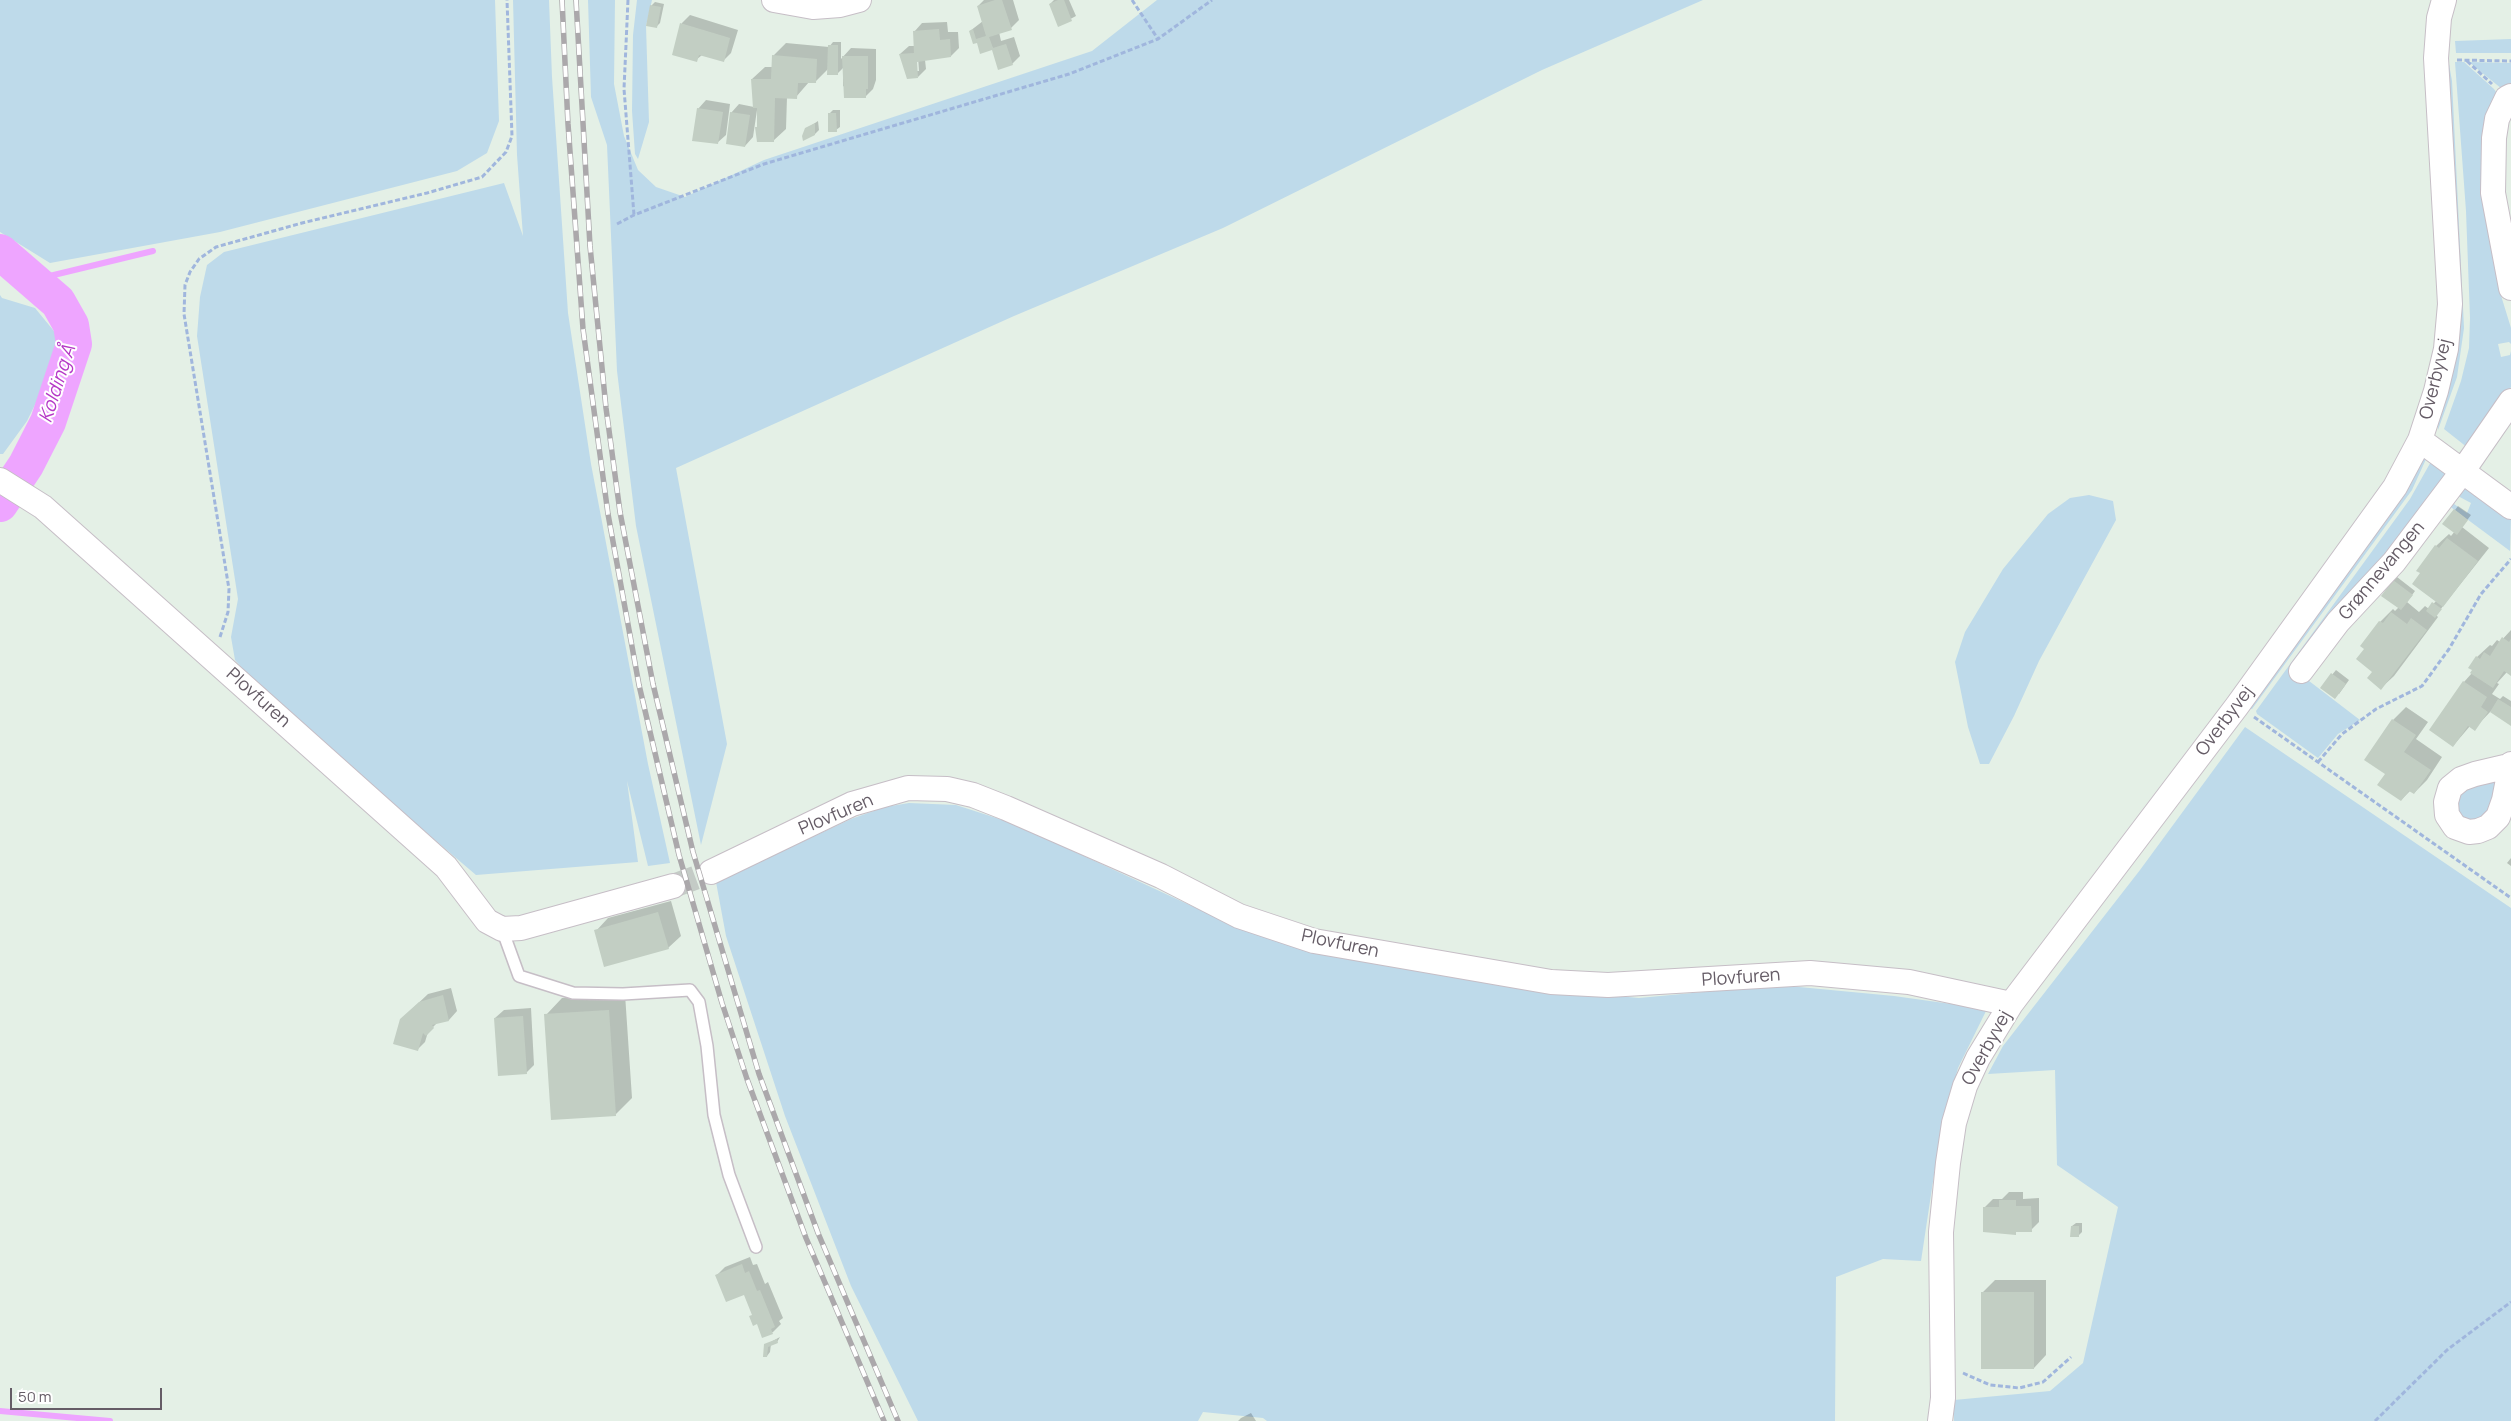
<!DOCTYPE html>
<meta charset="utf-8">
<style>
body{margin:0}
#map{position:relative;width:2511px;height:1421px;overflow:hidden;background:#e4f0e6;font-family:Manrope,sans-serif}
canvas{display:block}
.scale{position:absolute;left:10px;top:1388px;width:152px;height:22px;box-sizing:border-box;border:2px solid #655c66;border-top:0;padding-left:6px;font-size:15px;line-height:18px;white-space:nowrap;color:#655c66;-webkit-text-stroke:4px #fff;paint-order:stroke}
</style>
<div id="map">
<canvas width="2511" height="1421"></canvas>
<div class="scale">50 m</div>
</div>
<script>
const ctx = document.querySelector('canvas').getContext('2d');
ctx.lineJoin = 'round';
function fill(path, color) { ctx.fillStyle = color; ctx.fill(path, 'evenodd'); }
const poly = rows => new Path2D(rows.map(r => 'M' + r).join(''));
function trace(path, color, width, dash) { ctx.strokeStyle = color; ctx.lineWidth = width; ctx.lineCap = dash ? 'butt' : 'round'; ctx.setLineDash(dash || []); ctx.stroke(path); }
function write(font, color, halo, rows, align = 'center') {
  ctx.font = font + ' Manrope,sans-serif'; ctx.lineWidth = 4; ctx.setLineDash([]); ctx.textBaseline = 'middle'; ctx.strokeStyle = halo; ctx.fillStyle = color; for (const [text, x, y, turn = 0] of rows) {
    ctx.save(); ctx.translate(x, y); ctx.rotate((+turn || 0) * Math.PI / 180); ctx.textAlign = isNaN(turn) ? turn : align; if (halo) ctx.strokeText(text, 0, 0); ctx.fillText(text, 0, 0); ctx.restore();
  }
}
const green = poly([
 [0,0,495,0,499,121,487,153,457,171,220,232,50,263,0,232],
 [513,0,549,0,552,77,568,313,591,464,648,764,670,863,648,866,627,781,638,862,476,875,273,702,235,660,231,637,238,599,197,336,200,297,207,265,224,252,504,183,523,236,517,155],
 [588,0,615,0,614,84,624,136,638,170,656,187,685,197,764,160,1092,51,1157,0,1703,0,1542,70,1223,228,1014,316,676,468,727,744,701,845,636,526,617,371,607,145,591,97],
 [637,0,652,0,646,26,649,122,638,159,635,154,632,111,633,35],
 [2511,39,2511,53,2456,53,2455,41],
 [2444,62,2449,64,2452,81,2464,328,2457,377,2438,430],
 [2455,62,2464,62,2494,89,2498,95,2492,245,2499,289,2511,328,2511,344,2509,342,2498,344,2501,357,2510,355,2511,351,2511,387,2505,399,2468,448,2444,429,2461,381,2469,348,2470,318,2466,211],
 [2469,62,2511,63,2511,84,2502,89],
 [0,295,2,298,35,308,58,336,53,368,27,421,3,454,0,454],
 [2427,457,2412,490,2252,709,2244,708,2421,459],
 [2433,458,2451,470,2296,671,2360,720,2338,734,2318,758,2257,714,2256,711,2410,499],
 [2470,484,2511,516,2510,551,2448,505,2452,499,2456,501,2454,504,2467,513,2471,503,2456,495],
 [2089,495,2113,501,2116,520,2039,661,2014,716,1989,764,1980,764,1968,727,1955,662,1965,632,2003,569,2048,514,2070,498],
 [2245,727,2511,908,2511,1421,1954,1421,1954,1400,2050,1391,2083,1363,2118,1207,2057,1165,2055,1070,1988,1074,2003,1046,2140,870],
 [2498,777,2494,813,2475,826,2457,817,2456,793],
 [909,803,956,805,1015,824,1209,914,1510,986,1639,998,1778,985,1894,996,1987,1009,1958,1068,1940,1135,1921,1261,1883,1259,1836,1277,1835,1421,1267,1421,1263,1418,1203,1412,1198,1421,918,1421,851,1286,785,1116,726,936,716,882,851,819,885,807]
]);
const shadow = poly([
 [984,0,1013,0,1019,20,1011,28,999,32,1001,41,1014,37,1020,56,1012,64,993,48,978,41,974,42,970,31,983,21,978,6],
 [1054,0,1069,0,1076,16,1059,25,1050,4],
 [655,2,664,4,660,23,656,27,651,6],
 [690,15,738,30,731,53,723,61,702,55,696,60,673,54,682,23],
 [947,22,948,32,958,32,959,48,951,56,925,60,926,69,918,77,900,54,909,46,915,46,914,32,922,23],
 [915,56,918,56,919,71,917,71],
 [833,42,841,42,841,59,851,48,876,49,876,80,873,89,865,97,843,86,843,68,837,74,829,68,815,82,809,82,796,97,787,97,786,129,773,141,759,126,757,110,753,137,745,146,731,113,739,104,754,107,752,79,765,67,773,67,773,56,786,43,829,47],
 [706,100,730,104,726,135,717,143,698,109],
 [833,110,840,110,840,127,836,130,829,114],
 [818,121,819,130,815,134,806,129],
 [2458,506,2471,515,2462,527,2489,548,2436,615,2438,617,2394,676,2381,688,2366,649,2380,622,2393,609,2395,611,2399,607,2393,581,2397,577,2415,591,2407,602,2419,612,2425,606,2429,609,2436,601,2436,546,2449,534,2451,536,2455,531,2455,510],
 [2511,630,2511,674,2507,672,2497,683,2499,684,2492,694,2500,699,2503,696,2511,701,2511,724,2491,711,2474,729,2470,726,2453,746,2464,682,2472,673,2477,657,2490,645,2492,646,2497,640,2500,642],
 [2336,670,2349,680,2339,694,2322,687],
 [2406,707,2428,722,2416,739,2442,757,2427,780,2414,793,2411,790,2401,800,2386,774,2366,759,2393,720],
 [2511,858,2511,866,2507,863],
 [671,901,681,936,668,948,596,931,608,918],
 [451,988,457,1011,449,1020,438,1022,428,1032,425,1042,417,1050,410,1011,428,994],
 [625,994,632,1098,615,1115,546,1015,562,998],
 [531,1008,534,1065,526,1073,495,1018,504,1010],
 [2009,1192,2023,1192,2023,1199,2039,1198,2039,1222,2031,1230,1985,1207,1993,1199,2002,1199],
 [2076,1223,2082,1223,2082,1232,2078,1236,2072,1226],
 [750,1257,753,1265,757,1264,765,1284,768,1282,783,1318,779,1321,781,1324,773,1332,763,1336,744,1293,717,1275,725,1267],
 [1995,1280,2046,1280,2046,1355,2034,1368,1982,1293],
 [780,1337,777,1342,771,1344,770,1352,767,1356,765,1345],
 [1251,1413,1256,1421,1238,1421,1241,1418]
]);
const stream = poly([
 [33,280,153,251],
 [0,1411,110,1421]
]);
const river = poly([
 [0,252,58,302,71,325,74,344,48,422,26,465,0,504]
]);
const building = poly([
 [995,0,1002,0,1012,30,989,37,993,48,1006,44,1013,65,998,70,992,50,980,54,977,43,973,44,969,31,973,29,976,39,986,36,977,6],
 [1058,0,1064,0,1072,21,1058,27,1049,4],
 [650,5,661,7,657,28,646,26],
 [680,23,730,38,724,62,699,55,697,62,672,55],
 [939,29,940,40,950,39,951,57,917,62,918,78,907,79,899,54,914,53,913,31],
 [828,45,838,45,838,75,827,75],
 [772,55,817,59,816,83,798,83,797,99,775,98,774,142,757,142,755,127,757,127,757,108,753,108,751,79,771,79],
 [842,56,868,56,868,89,866,89,866,98,844,98],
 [697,108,723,112,718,144,692,141],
 [730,112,750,115,745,147,726,144],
 [828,113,836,113,837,132,828,132],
 [815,123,815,135,803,141,802,136,805,128],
 [2454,509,2468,520,2457,535,2442,524],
 [2447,538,2478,561,2443,607,2412,584,2420,573,2416,571,2435,545,2439,548],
 [2393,580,2413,595,2401,610,2381,596],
 [2432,602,2442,609,2435,618,2426,611],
 [2391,612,2407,624,2411,618,2427,630,2381,690,2367,678,2372,672,2356,659,2364,649,2360,646,2379,621,2383,623],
 [2502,637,2509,642,2511,639,2511,676,2504,671,2493,688,2470,673,2472,670,2468,668,2476,656,2480,659,2484,652,2490,656],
 [2331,673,2346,684,2335,699,2320,688],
 [2463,681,2487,697,2481,707,2488,712,2475,731,2468,726,2453,747,2429,730],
 [2498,699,2511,707,2511,726,2490,712],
 [2392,719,2416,735,2404,752,2431,770,2414,794,2409,791,2401,801,2377,785,2385,774,2364,760],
 [658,912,669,949,604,967,594,930],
 [443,995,449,1021,432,1025,434,1028,426,1036,423,1033,418,1051,393,1044,400,1019,419,1002],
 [609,1010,616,1116,551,1120,544,1014],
 [523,1016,527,1074,498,1076,494,1018],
 [1999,1200,2016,1200,2016,1206,2031,1206,2032,1232,2016,1232,2016,1235,1983,1232,1983,1207,1999,1207],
 [2071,1226,2079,1226,2079,1237,2070,1237],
 [742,1264,745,1273,749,1271,757,1291,760,1290,775,1327,771,1329,773,1334,762,1338,757,1324,753,1326,749,1316,752,1315,744,1295,726,1302,715,1275],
 [1981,1292,2034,1292,2034,1369,1981,1369],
 [777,1339,778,1343,768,1347,767,1357,763,1357,764,1344]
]);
const minorTunnel = poly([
 [673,886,711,872]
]);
const path = poly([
 [628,0,624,89,634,215],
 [1132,0,1158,39],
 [2457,60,2511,61],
 [2467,61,2492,84],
 [617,224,634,215,764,164,1069,74,1158,39,1212,0],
 [220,637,228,612,229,589,184,314,185,285,190,272,199,259,216,247,302,223,427,193,482,177,506,152,512,136,507,0],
 [2254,717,2511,898],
 [2318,762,2342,734,2376,709,2422,686,2449,649,2481,594,2511,559],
 [1963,1373,1990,1385,2019,1388,2043,1382,2071,1357],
 [2375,1421,2447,1350,2511,1302]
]);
const service = poly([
 [502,929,519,976,573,993,623,994,690,990,699,1002,707,1046,714,1115,729,1175,756,1247]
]);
const minor = poly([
 [774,0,813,7,840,5,859,0],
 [2511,96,2507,98,2497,119,2494,138,2493,193,2511,288],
 [2420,440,2511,507],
 [0,480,43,507,446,867,487,921,502,929,521,928,673,886],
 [2301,671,2338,622,2394,562,2462,472,2511,401],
 [2509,766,2475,774,2461,779,2450,788,2446,802,2447,815,2455,827,2469,832,2478,831,2488,827,2498,817,2504,800,2511,764],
 [711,872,852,804,908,788,947,789,973,795,1006,808,1161,876,1239,916,1314,941,1551,982,1608,985,1810,973,1909,982,2011,1004],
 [1940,1421,1943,1398,1941,1232,1948,1163,1954,1123,1965,1086,1978,1058,2011,1004,2237,706,2395,487,2420,440,2436,391,2446,349,2450,304,2436,58,2439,18,2444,0]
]);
const rail = poly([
 [562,0,568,124,583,329,608,514,639,685,679,855,722,1003,747,1079,806,1238,884,1421],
 [576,0,590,246,606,408,620,512,653,684,693,852,759,1074,818,1233,898,1421]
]);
const streetNames = [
 ["Overbyvej",2436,379,-76],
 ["Grønnevangen",2382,571,-50],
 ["Plovfuren",258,698,42],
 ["Overbyvej",2225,721,-53],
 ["Plovfuren",836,815,-23],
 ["Plovfuren",1340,944,12],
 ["Plovfuren",1741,978,-4],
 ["Overbyvej",1987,1048,-61]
];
const waterNames = [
 ["Kolding Å",58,384,-72]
];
fill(green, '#bedaea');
fill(shadow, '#0003');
trace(stream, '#eea5ff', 6);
trace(river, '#eea5ff', 36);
fill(building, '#c2cec3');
trace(minorTunnel, '#c4cbc6', 24, [24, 12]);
trace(service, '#c6bec6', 14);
trace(minor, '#c6bec6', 26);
trace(path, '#a0b6dd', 3, [5, 2.5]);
trace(service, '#fff', 11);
trace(minor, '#fff', 24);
trace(rail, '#aba8ab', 5.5);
trace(rail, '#fff', 4, [11]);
write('18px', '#655c66', '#fff', streetNames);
write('italic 19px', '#b539c6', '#fff', waterNames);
</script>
